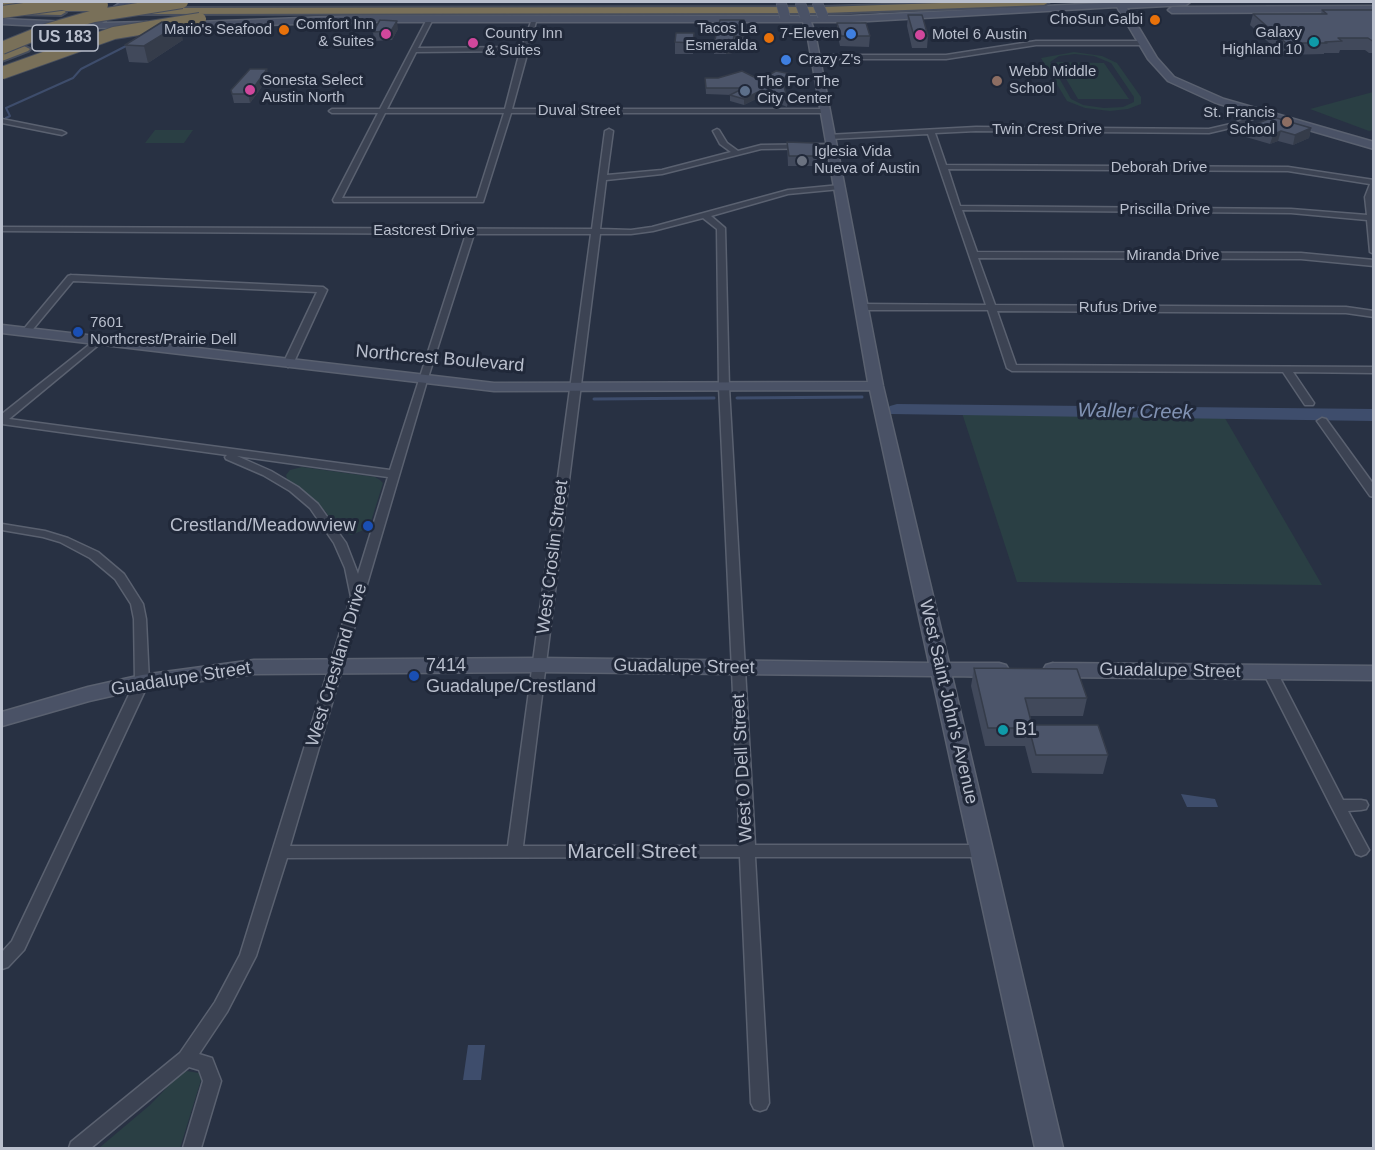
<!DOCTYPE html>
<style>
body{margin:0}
#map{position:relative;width:1375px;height:1150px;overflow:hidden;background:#283143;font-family:Helvetica,sans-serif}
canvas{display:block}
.frame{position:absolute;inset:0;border:3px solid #b9bfcd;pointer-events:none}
</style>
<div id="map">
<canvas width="1375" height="1150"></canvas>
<div class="frame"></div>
</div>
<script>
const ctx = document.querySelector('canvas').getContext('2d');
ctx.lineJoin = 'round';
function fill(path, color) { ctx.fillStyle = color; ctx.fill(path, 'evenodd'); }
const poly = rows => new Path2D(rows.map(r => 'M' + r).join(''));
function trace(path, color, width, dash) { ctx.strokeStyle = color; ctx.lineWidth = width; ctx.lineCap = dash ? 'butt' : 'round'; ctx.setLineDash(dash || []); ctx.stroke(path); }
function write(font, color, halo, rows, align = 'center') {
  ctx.font = font + ' Helvetica,sans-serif'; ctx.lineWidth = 6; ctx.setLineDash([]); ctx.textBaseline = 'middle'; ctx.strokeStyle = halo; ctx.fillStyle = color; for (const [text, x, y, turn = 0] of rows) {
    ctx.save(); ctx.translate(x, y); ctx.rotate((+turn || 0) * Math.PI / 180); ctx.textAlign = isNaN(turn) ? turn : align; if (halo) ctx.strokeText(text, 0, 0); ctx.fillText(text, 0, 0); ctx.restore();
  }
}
const green = poly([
 [1074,52,1102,56,1117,63,1141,97,1141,104,1128,109,1110,111,1085,108,1067,101,1041,58],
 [1075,54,1094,56,1111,63,1134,97,1134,102,1123,107,1104,108,1083,105,1071,99,1050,62,1059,56],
 [1056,62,1104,63,1129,99,1078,99],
 [1373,92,1373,130,1369,131,1310,109],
 [155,130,193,130,184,143,145,143],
 [962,413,1222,413,1322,585,1017,582],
 [302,467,375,477,380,480,383,483,369,528,351,535,338,531,326,512,287,479,286,475,290,470],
 [187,1071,199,1073,201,1080,180,1148,99,1148,150,1105,180,1074]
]);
const water = poly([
 [1181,794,1215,799,1218,807,1187,807],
 [468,1045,485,1045,481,1080,463,1080]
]);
const streamFar1 = poly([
 [6,118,10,116,6,108,73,78,81,69,128,45]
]);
const stream = poly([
 [737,398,862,397],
 [594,399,714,398]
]);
const river = poly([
 [897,404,1374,409,1374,421,890,414,887,410,890,406,897,404]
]);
const street = poly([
 [430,17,433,19,418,48,522,47,532,19,537,18,512,109,825,109,828,111,825,113,511,113,483,202,334,202,333,200,378,113,332,113,329,111,332,109,380,109,427,19,430,17],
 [520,51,505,109,387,109,416,52,520,51],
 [385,113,504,113,477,198,342,198,385,113],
 [1036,41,1143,41,1146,43,1143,45,1036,45,946,59,815,59,812,57,815,55,946,55,1036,41],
 [1258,113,1263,114,1239,126,1209,133,976,131,935,133,946,165,1288,167,1374,180,1374,254,1370,252,1367,220,1291,213,962,210,977,252,1301,253,1374,260,1374,266,1301,259,978,258,995,305,1346,307,1374,311,1374,317,1346,313,997,311,1016,365,1374,367,1374,373,1293,372,1314,403,1313,405,1305,405,1283,372,1012,371,1007,368,988,310,862,310,857,307,862,304,986,305,928,134,830,139,826,137,827,135,976,127,1209,129,1235,123,1258,113],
 [948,169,1288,171,1370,184,1365,197,1367,215,1291,209,960,206,948,169],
 [2,119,62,131,66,133,62,135,2,123,2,119],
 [609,129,613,131,607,175,662,170,731,152,720,144,713,131,717,129,719,130,727,143,738,151,761,145,832,144,836,146,832,148,761,149,662,174,606,180,600,229,631,230,652,227,788,190,840,185,844,187,840,189,788,194,711,216,725,228,729,387,755,845,983,845,988,847,991,851,988,855,983,857,755,857,769,1103,766,1109,760,1111,754,1109,751,1103,740,857,287,858,256,956,227,1012,199,1054,212,1058,221,1081,201,1148,183,1148,203,1081,199,1070,189,1067,91,1148,69,1148,71,1142,180,1053,215,1002,240,955,351,597,345,568,334,543,310,508,290,491,263,475,226,459,225,457,227,455,2,424,2,414,99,337,104,340,102,342,9,419,390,470,466,234,2,231,2,227,592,229,605,131,609,129],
 [703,218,717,229,719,387,740,846,523,846,600,234,631,234,653,231,703,218],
 [474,234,591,234,508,846,290,846,426,384,474,234],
 [237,456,388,477,358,574,346,543,318,504,298,487,271,471,237,456],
 [71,275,323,287,327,290,293,364,288,367,283,364,317,292,73,281,29,334,23,334,23,330,68,276,71,275],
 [1322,418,1326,419,1374,485,1374,497,1370,496,1317,421,1322,418],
 [2,524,45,531,68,538,98,552,124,574,143,604,146,619,149,682,24,950,8,967,2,969,2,952,12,941,135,682,134,619,131,604,115,579,90,558,60,542,43,537,2,530,2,524],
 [1270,668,1275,669,1277,672,1343,800,1361,800,1366,801,1368,805,1366,809,1361,810,1348,811,1369,850,1366,854,1361,856,1356,854,1331,806,1263,672,1265,669,1270,668]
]);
const secondary = poly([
 [121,2,130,2,102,23,147,22,151,25,150,27,95,28,71,45,45,58,40,55,42,53,83,28,2,24,2,19,91,23,121,2],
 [1123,2,1190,2,1186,5,1127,8,1157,58,1174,77,1224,99,1374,142,1374,149,1216,103,1168,81,1148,59,1117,7,851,22,811,22,815,33,883,386,949,663,999,663,1006,665,1009,670,1006,675,999,677,952,676,1063,1148,1035,1148,932,676,539,672,254,674,142,689,89,701,2,726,2,712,88,687,142,675,254,660,539,658,929,663,870,390,494,391,2,333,2,325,494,383,868,382,807,33,803,22,355,22,174,28,170,25,171,23,355,16,801,16,805,13,809,16,851,16,1123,2],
 [1374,6,1374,12,1172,13,1168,10,1172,7,1374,6],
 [1053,663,1374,666,1374,680,1053,677,1046,675,1043,670,1046,665,1053,663]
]);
const highway = poly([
 [2,2,38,2,43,5,38,8,2,8,2,2],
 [970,2,1049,2,1044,5,823,13,137,14,132,11,137,8,823,7,970,2],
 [21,9,61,9,66,12,61,15,17,14,16,12,21,9],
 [24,46,30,49,28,51,2,61,2,54,24,46]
]);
const secondaryBridge = poly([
 [781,2,785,17],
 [800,2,805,16],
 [817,2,823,16]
]);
const highwayBridge = poly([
 [66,5,102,5],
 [2,12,75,2],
 [2,48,46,30,94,16,182,2],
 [2,73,114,33,200,19]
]);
const wall = poly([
 [1322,10,1374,10,1374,53,1369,53,1365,50,1340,50,1339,53,1324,53,1324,54,1282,55,1250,25,1253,14,1321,14],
 [908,15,928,36,927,48,912,48,907,26],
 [744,20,743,48,733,48,733,53,726,54,714,54,714,43],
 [837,23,870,36,869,47,840,46,837,33],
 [398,29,392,40,374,41,373,32],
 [694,33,694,45,693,54,675,54,675,42],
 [183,40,148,63,129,62,125,45],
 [267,69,268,78,253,99,250,103,234,103,231,90],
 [705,78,791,80,783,84,788,101,787,107,762,96,744,105,730,101,730,95,731,95,706,94],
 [1249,127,1311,128,1309,138,1293,145,1278,141,1270,144,1246,137],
 [787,142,817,156,816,166,788,166],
 [974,668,1087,698,1083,716,1030,716,1032,725,1108,755,1103,774,1032,773,1025,746,985,746,971,686]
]);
const shadedWall = poly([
 [397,21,398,29,392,40,391,31],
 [180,24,183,40,148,63,144,46],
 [694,33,694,45,693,54,693,43],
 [734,36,733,53,726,54,726,43],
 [267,69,268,78,253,99,250,103,248,94],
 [791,74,791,80,782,85,782,79],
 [762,90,762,96,744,105,744,99],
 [1311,128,1309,138,1293,145,1295,135],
 [1281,131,1278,141,1270,144,1273,135]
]);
const building = poly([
 [1322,10,1374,10,1374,42,1368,38,1338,38,1342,41,1325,42,1327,43,1286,43,1253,14,1327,14,1322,10],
 [908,15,922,15,928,36,914,36,908,15],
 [380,20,397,21,391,31,373,32,380,20],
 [720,20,744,20,743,37,734,36,733,41,726,43,714,43,720,20],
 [162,22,180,24,144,46,125,45,162,22],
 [837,23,866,23,870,36,841,36,837,23],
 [676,33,694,33,693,43,675,42,676,33],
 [250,69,267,69,252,90,248,94,232,94,231,90,250,69],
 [742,71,760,80,776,71,791,74,782,79,788,101,762,90,744,99,730,95,744,88,706,88,705,78,718,78,742,71],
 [1273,117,1311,128,1295,135,1281,131,1273,135,1249,127,1273,117],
 [787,142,814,143,817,156,789,156,787,142],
 [974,668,1077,669,1087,698,1025,698,1032,725,1098,725,1108,755,1036,755,1029,728,988,728,974,668]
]);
const markers = [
 [1155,20,6,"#e8710a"],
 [284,30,6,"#e8710a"],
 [386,34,6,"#d1479c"],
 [851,34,6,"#3f7fe0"],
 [920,35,6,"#d1479c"],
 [769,38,6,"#e8710a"],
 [1314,42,6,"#0f9aa8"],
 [473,43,6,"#d1479c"],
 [786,60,6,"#3f7fe0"],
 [997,81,6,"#8d6e63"],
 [250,90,6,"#d1479c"],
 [745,91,6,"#5c6f8a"],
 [1287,122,6,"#8d6e63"],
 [802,161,6,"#6b7280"],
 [78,332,6,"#1a4fb4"],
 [368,526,6,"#1a4fb4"],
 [414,676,6,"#1a4fb4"],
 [1003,730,6,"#0f9aa8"]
];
const farPoinames = [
 ["ChoSun Galbi",1143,20,"right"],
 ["Comfort Inn",374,25,"right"],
 ["& Suites",374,42,"right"],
 ["Tacos La",757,29,"right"],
 ["Esmeralda",757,46,"right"],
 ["Mario's Seafood",272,30,"right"],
 ["Galaxy",1302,33,"right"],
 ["Highland 10",1302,50,"right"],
 ["Country Inn",485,34],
 ["& Suites",485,51],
 ["7-Eleven",839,34,"right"],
 ["Motel 6 Austin",932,35],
 ["Crazy Z's",798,60],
 ["Webb Middle",1009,72],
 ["School",1009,89],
 ["Sonesta Select",262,81],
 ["Austin North",262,98],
 ["The For The",757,82],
 ["City Center",757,99],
 ["St. Francis",1275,113,"right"],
 ["School",1275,130,"right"],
 ["Iglesia Vida",814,152],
 ["Nueva of Austin",814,169],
 ["7601",90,323],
 ["Northcrest/Prairie Dell",90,340]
];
const farStreetnames = [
 ["Duval Street",579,111],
 ["Twin Crest Drive",1047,130],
 ["Deborah Drive",1159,168],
 ["Priscilla Drive",1165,210],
 ["Eastcrest Drive",424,231],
 ["Miranda Drive",1173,256],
 ["Rufus Drive",1118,308]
];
const shields = [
 [65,38,66]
];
const shieldNames = [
 ["US 183",65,38]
];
const streetNames = [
 ["Northcrest Boulevard",440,359,5],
 ["West Croslin Street",553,557,-83],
 ["West Crestland Drive",337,665,-73],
 ["Guadalupe Street",684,667,1],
 ["Guadalupe Street",1170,671,1],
 ["Guadalupe Street",181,679,-9],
 ["West Saint John's Avenue",948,702,77],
 ["West O Dell Street",743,768,-93]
];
const poiNames = [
 ["Crestland/Meadowview",356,526,"right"],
 ["7414",426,666],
 ["Guadalupe/Crestland",426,687],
 ["B1",1015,730]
];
const waterNames = [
 ["Waller Creek",1135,412,1]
];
const nearStreetnames = [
 ["Marcell Street",632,852]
];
fill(green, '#2a3f44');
fill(water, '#3e4d6c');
trace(streamFar1, '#3e4d6c', 2);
trace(stream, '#3e4d6c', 3);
fill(river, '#3e4d6c');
trace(street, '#5a6170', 3);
trace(secondary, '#5a6170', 3);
trace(highway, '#474e5d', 4);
fill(street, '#3c4353');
fill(secondary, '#4a5266');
fill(highway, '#797059');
trace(secondaryBridge, '#5a6170', 11, []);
trace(highwayBridge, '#474e5d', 14, []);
trace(secondaryBridge, '#4a5266', 10);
trace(highwayBridge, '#797059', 12);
fill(wall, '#41495b');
fill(shadedWall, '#353c4a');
fill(building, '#4c556a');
trace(building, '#353c4a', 1.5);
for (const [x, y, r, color] of markers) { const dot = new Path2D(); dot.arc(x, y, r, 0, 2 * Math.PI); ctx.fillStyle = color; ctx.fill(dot); trace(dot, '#202839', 2); }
write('15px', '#b9bfcd', '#202839', farPoinames, 'left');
write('15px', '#b9bfcd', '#202839', farStreetnames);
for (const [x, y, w] of shields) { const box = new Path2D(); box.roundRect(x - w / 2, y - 13, w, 26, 4.5); ctx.fillStyle = '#202839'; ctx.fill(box); trace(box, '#b9bfcd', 1.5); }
write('bold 16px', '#b9bfcd', null, shieldNames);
write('18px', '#b9bfcd', '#202839', streetNames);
write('18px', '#b9bfcd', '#202839', poiNames, 'left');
write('italic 20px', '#8192b3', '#202839', waterNames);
write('21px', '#b9bfcd', '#202839', nearStreetnames);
</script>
